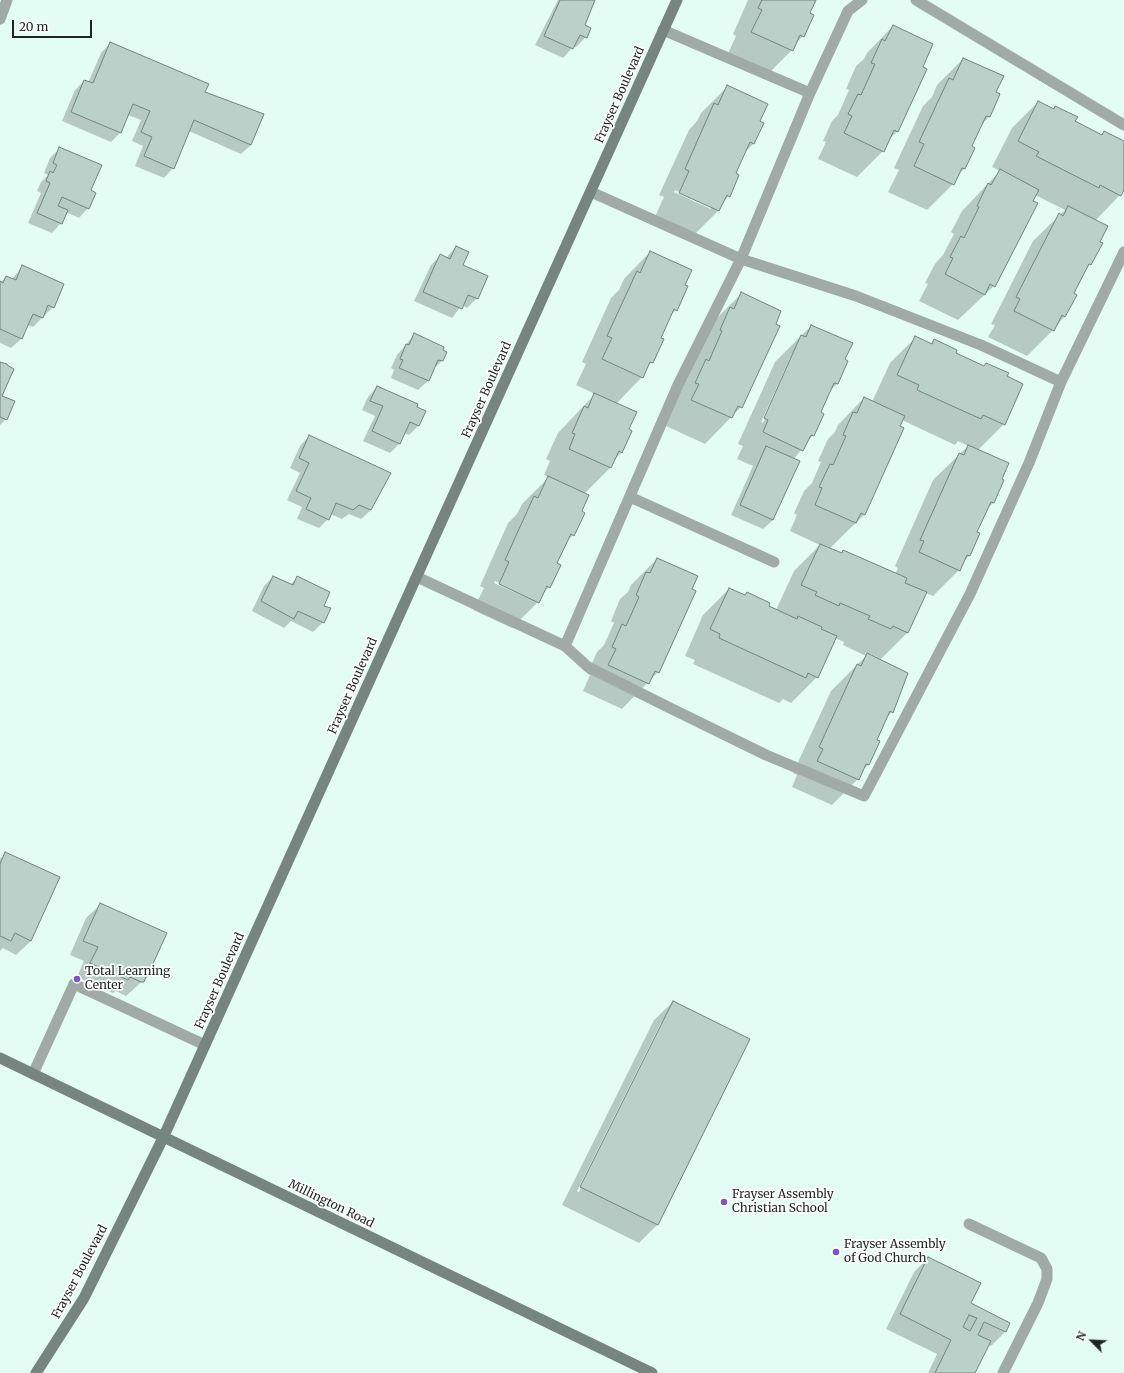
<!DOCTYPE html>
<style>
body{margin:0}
#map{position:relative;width:1124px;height:1373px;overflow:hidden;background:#e4fdf4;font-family:Merriweather,serif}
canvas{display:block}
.north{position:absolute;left:1072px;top:1321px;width:40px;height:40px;-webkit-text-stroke:3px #fff;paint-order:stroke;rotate:294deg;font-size:11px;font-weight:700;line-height:16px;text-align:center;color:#1d2623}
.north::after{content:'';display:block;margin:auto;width:14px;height:18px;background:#1d2623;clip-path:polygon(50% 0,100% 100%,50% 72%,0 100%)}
.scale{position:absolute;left:12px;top:20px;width:80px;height:18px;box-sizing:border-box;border:2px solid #1d2623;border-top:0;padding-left:5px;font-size:12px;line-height:14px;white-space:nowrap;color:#1d2623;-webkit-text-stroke:3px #fff;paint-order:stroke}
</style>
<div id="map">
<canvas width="1124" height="1373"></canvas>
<div class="north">N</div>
<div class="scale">20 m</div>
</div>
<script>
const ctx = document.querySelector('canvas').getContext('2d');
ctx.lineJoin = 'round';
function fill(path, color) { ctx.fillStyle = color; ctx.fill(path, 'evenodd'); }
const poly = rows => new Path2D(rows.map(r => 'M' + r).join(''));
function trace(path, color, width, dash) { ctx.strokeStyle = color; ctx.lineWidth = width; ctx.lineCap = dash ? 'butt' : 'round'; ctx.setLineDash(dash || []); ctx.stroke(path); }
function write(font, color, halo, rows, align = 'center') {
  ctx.font = font + ' Merriweather,serif'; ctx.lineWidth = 3.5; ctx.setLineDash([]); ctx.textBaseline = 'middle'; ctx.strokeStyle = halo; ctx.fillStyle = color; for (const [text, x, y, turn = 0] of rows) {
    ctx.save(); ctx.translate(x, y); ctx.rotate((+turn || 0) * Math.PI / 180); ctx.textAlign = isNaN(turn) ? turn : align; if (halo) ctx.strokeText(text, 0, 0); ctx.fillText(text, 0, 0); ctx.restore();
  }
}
const shadow = poly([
 [558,0,595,0,584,26,586,37,576,47,574,46,563,58,535,45],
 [748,0,814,0,808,13,803,36,794,45,792,50,766,76,726,58,736,36,733,34],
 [893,26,898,131,887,141,883,151,857,177,818,159,826,142,823,141,832,121,838,115,849,90,846,89,856,66,864,59,867,53],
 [110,43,204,92,251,145,241,154,189,131,173,168,164,178,135,166,143,146,132,141,141,120,128,115,120,133,111,142,62,121,75,90,84,81,88,83,101,53],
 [963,59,989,117,981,125,970,147,974,148,964,169,958,175,953,184,927,210,888,192,899,170,894,168,923,106,932,97,937,85],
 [727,87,758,121,762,123,753,144,744,153,734,174,729,196,722,203,718,211,692,237,654,219,664,197,659,195,689,130,697,121,701,113],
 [675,190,711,207,711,209,674,192],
 [1038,102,1101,135,1104,132,1124,142,1124,188,1120,195,1095,221,1099,243,1101,244,1073,293,1065,316,1053,330,1027,356,988,337,995,325,991,324,1033,241,1065,210,1035,195,994,286,958,320,919,301,928,284,925,283,935,264,943,255,954,234,951,232,962,211,1000,171,992,167,1012,128],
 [59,149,90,191,88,208,79,218,66,212,61,223,52,233,28,223,41,193,37,191,41,182,48,175,44,173,50,158],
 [456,247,477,298,467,308,462,305,452,318,414,301,431,265,440,256,446,258],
 [650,252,684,285,676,310,670,316,652,362,647,367,642,377,616,404,628,430,631,431,621,453,614,460,611,467,584,494,573,535,566,542,556,564,549,587,541,595,538,602,512,628,473,610,484,588,480,586,508,523,517,514,522,504,549,477,544,475,550,461,546,459,558,433,595,394,576,385,586,364,582,362,611,298,619,290,624,279],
 [495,581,532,598,532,600,494,583],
 [23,266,53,307,33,327,27,325,21,339,11,348,0,343,0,282,7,277,12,279],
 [741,294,741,407,705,444,666,426,673,410,670,409,680,386,687,379,715,320],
 [811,326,847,361,837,384,829,392,820,413,813,435,794,459,773,520,763,529,731,515,753,466,737,459,743,446,738,444,775,362],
 [792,354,794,354,763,423,761,422],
 [414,335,442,361,433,369,428,381,418,390,391,378,394,370,391,368,397,355],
 [916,337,930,344,934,340,954,354,983,367,986,364,1006,377,1004,424,978,450,993,503,986,510,976,532,969,556,962,563,959,570,933,596,926,593,907,633,881,659,866,652,865,654,907,673,892,712,885,719,875,741,868,765,861,772,858,779,832,805,792,787,797,775,793,773,831,691,866,656,843,645,844,642,835,638,817,677,791,703,783,699,779,703,693,664,695,660,685,656,703,615,729,589,776,610,794,571,820,545,790,531,797,515,794,513,804,491,812,483,821,462,818,461,828,439,835,432,838,425,864,398,872,402,890,363],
 [902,420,955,445,958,441,968,446,933,480,895,566,898,568,895,574,844,551,841,554,829,549,865,514],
 [0,363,1,396,6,419,0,425],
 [377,387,424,412,418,426,409,435,404,433,400,443,390,453,363,441,375,416,362,410,368,397],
 [309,436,371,510,361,519,349,514,342,519,330,514,328,519,319,528,297,519,302,507,287,500,300,473,290,468,300,446],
 [657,559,658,672,622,709,583,691,590,675,587,674,597,652,604,645,614,623,611,621,620,599,628,592,631,585],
 [273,577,290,585,297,578,323,606,323,622,313,632,291,621,284,628,252,611,264,586],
 [5,854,31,941,16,955,3,948,0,951,0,859],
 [101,904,147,977,126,996,116,991,113,993,77,977,84,961,70,955,86,918],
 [673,1002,749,1039,657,1225,639,1243,562,1205,654,1020],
 [661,1023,663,1023,579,1192,577,1191],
 [928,1258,969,1303,1009,1323,1005,1332,991,1346,988,1345,974,1373,928,1373,937,1354,886,1329,914,1272]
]);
const building = poly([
 [560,0,595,0,585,25,591,28,587,38,580,35,573,49,544,36,560,0],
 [762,0,816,0,810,13,814,15,804,37,800,35,793,51,751,32,762,10,758,8,762,0],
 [893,25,933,44,923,67,927,69,898,132,894,130,884,152,844,133,852,116,848,114,858,94,861,95,875,64,871,63,882,39,885,41,893,25],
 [110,42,209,84,205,92,264,114,251,145,194,120,174,169,144,156,152,137,141,132,150,111,133,104,121,133,71,112,84,80,93,83,110,42],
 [963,58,1004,76,996,92,1000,94,990,117,986,116,972,146,975,148,965,169,962,168,954,185,914,166,924,144,919,142,949,78,953,80,963,58],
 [727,85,768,104,760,121,764,123,754,144,750,142,736,173,739,175,730,197,727,195,719,211,679,193,689,171,685,169,714,103,718,105,727,85],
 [1038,101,1054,109,1055,106,1078,117,1075,121,1102,135,1104,131,1124,141,1124,190,1121,196,1100,185,1099,188,1036,156,1039,152,1018,141,1038,101],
 [59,147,102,165,91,190,96,193,89,209,62,197,58,206,68,210,62,224,37,213,50,183,46,181,50,171,53,173,57,165,53,163,59,147],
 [1000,169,1039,190,1033,201,1038,203,995,287,990,284,985,295,945,274,953,258,950,257,961,236,964,238,979,207,977,206,988,183,991,185,1000,169],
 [1068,206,1108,226,1100,242,1103,243,1091,265,1089,264,1074,293,1077,295,1065,317,1062,315,1054,331,1014,311,1020,299,1016,297,1059,213,1063,216,1068,206],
 [456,246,469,252,463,265,488,276,478,299,468,295,462,309,423,292,440,254,450,259,456,246],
 [650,251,692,270,685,285,688,286,677,311,674,309,661,338,664,339,653,363,650,362,643,378,602,359,612,338,607,336,637,271,640,273,650,251],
 [22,265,64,284,54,308,48,305,43,318,33,314,22,339,0,329,0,281,3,283,6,276,16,280,22,265],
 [741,292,781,311,776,324,780,326,742,408,738,406,732,418,691,400,699,384,695,383,706,359,709,361,722,331,720,330,730,307,734,309,741,292],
 [811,325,853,343,845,359,848,361,838,384,834,383,821,412,824,414,814,436,811,435,803,451,763,432,768,420,764,418,801,335,806,337,811,325],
 [414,333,444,347,443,350,447,352,443,361,438,360,429,381,399,368,403,360,400,359,406,344,409,345,414,333],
 [915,336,932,344,934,339,957,350,956,353,984,366,986,363,1009,373,1007,376,1023,384,1005,425,983,415,981,419,917,390,919,385,897,375,915,336],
 [0,362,7,364,7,365,14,369,2,396,15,401,7,420,0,417,0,362],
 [377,386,418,404,417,407,426,411,419,426,410,422,400,444,372,431,383,406,370,401,377,386],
 [594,393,637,412,629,429,632,431,622,453,619,451,611,468,569,449,575,434,572,433,584,406,588,408,594,393],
 [864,397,905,416,900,426,904,428,865,515,861,513,856,523,815,505,822,488,819,487,830,464,833,465,846,436,843,435,853,412,857,413,864,397],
 [309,435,391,473,371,510,359,505,353,510,336,503,329,520,306,509,311,498,296,491,309,463,299,458,309,435],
 [968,445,1009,463,1002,479,1004,480,994,503,991,502,977,532,980,533,970,556,967,555,960,571,919,552,924,541,920,540,959,453,964,455,968,445],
 [766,446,800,461,773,520,740,505,766,446],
 [548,476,589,495,582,511,585,513,574,536,571,534,557,563,561,565,550,588,547,586,539,603,499,584,509,562,505,560,534,496,538,498,548,476],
 [820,544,842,553,843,550,907,578,905,583,927,592,908,633,893,626,891,629,868,619,870,616,840,603,839,606,815,595,817,592,801,585,820,544],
 [657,558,698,576,692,589,696,591,659,673,655,671,649,684,608,665,616,649,612,647,622,624,626,626,639,597,636,595,646,572,650,573,657,558],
 [273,576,293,585,297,576,330,592,324,606,331,608,324,623,298,611,294,619,261,601,273,576],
 [729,588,745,595,747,592,770,603,769,606,797,619,798,616,822,627,821,629,837,636,818,678,808,673,806,678,719,638,720,634,710,629,729,588],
 [867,653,908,673,893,713,890,711,877,740,880,741,869,765,866,764,859,780,817,761,823,749,819,747,857,664,861,666,867,653],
 [5,852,60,877,31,941,15,933,11,941,0,936,0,864,5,852],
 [100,903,167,933,147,977,146,977,144,982,141,982,130,977,128,980,90,963,98,947,83,941,100,903],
 [673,1001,750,1039,658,1225,580,1187,673,1001],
 [928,1257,981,1283,971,1303,1010,1323,1006,1332,984,1322,978,1335,991,1341,975,1373,935,1373,951,1340,900,1314,928,1257],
 [969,1315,977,1318,970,1331,963,1327,969,1315]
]);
const service = poly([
 [916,0,1124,125],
 [810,93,848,11,862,0],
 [591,192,741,259,810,93,663,30],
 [1061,382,1124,252],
 [630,497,774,562],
 [417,577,565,646,678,385,741,259,856,296,981,345,1061,382,1029,463,970,594,864,796,766,755,668,707,588,667,565,646],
 [33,1074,74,984,205,1045],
 [969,1224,1041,1258,1047,1269,1047,1279,1038,1303,1003,1373]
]);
const minor = poly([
 [0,19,7,0]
]);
const secondary = poly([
 [0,1058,652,1373],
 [36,1373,84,1298,163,1138,677,0]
]);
const markers = [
 [77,979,4,"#7d52cb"],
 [724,1202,4,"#7d52cb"],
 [836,1252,4,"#7d52cb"]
];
const streetNames = [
 ["Frayser Boulevard",620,95,-66],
 ["Frayser Boulevard",487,390,-66],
 ["Frayser Boulevard",353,686,-66],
 ["Frayser Boulevard",220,981,-66],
 ["Millington Road",331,1204,26],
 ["Frayser Boulevard",80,1272,-62]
];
const poiNames = [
 ["Total Learning",85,972],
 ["Center",85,986],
 ["Frayser Assembly",732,1195],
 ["Christian School",732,1209],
 ["Frayser Assembly",844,1245],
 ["of God Church",844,1259]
];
fill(shadow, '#0003');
fill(building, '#b9d1c9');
trace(building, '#6f857e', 1);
trace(service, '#a0aaa6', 11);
trace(minor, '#a0aaa6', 11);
trace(secondary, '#768580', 11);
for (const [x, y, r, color] of markers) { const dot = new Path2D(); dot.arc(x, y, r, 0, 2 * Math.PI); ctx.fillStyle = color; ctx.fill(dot); trace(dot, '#fff', 1.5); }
write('12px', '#1d2623', '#fff', streetNames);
write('12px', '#1d2623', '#fff', poiNames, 'left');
</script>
